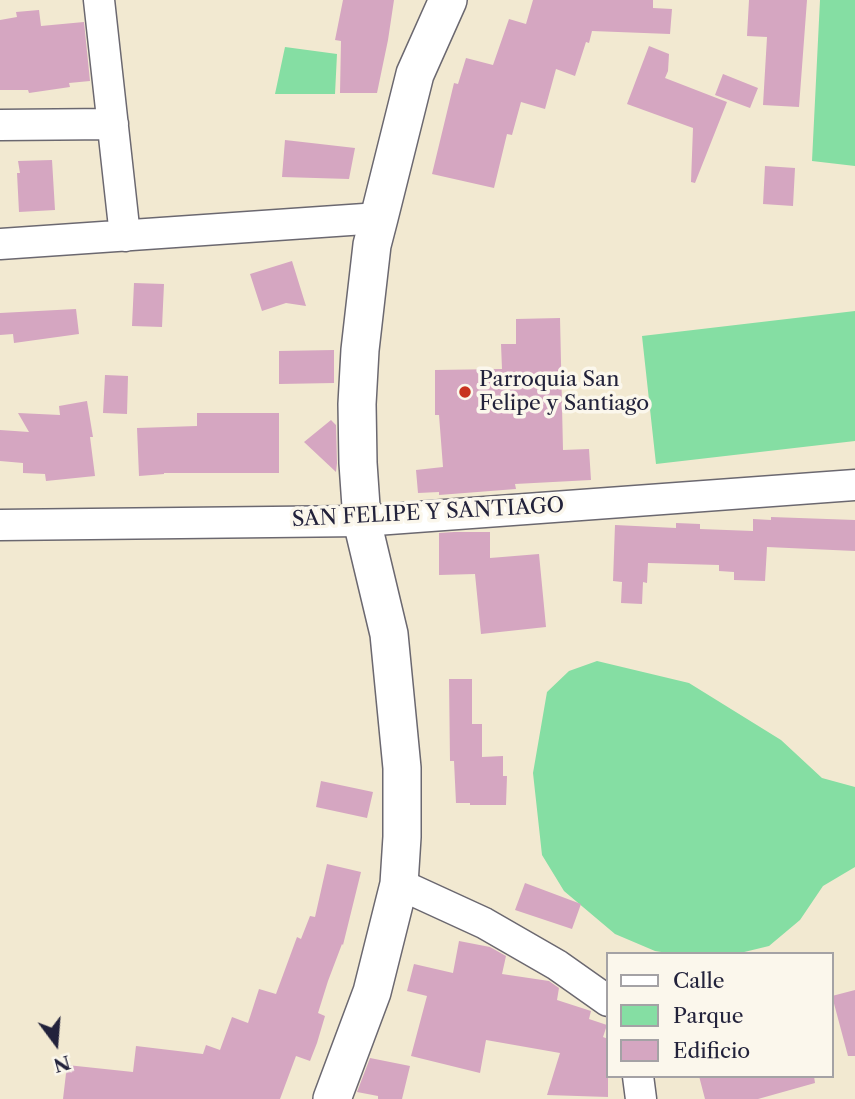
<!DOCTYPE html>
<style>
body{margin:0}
#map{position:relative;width:855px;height:1099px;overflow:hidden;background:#f2e9d1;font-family:"Libre Caslon Text",serif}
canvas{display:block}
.legend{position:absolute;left:606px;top:952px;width:228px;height:126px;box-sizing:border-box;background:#fbf7ec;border:2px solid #a4a2a5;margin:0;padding:9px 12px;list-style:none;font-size:21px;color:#22223b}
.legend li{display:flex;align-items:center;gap:14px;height:35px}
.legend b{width:35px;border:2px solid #a4a2a5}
.north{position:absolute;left:21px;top:1008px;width:70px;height:70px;-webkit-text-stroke:5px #fbf7ec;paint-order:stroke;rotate:164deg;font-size:19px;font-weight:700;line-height:28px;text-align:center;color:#22223b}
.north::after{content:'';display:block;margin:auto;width:24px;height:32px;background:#22223b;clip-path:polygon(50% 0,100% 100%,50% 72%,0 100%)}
</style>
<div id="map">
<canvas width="855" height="1099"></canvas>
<ul class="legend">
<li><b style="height:9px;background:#fff"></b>Calle</li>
<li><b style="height:19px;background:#85dea3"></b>Parque</li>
<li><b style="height:19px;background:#d5a6c1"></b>Edificio</li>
</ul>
<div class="north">N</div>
</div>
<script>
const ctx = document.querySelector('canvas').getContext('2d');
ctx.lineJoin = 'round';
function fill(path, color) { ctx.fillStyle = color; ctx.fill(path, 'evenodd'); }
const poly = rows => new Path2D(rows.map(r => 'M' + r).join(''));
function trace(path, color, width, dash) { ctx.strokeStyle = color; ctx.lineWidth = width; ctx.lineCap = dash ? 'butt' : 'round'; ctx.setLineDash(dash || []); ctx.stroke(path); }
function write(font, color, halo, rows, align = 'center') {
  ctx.font = font + ' "Libre Caslon Text",serif'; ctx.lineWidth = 7; ctx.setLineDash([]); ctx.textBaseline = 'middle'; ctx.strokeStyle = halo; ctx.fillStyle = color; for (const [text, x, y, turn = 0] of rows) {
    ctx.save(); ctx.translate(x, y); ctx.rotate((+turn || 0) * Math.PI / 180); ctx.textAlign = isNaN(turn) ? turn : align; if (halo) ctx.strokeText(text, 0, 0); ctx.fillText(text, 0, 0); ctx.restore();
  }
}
const green = poly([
 [820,0,855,0,855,166,812,161],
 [285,47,337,54,335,94,275,94],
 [855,311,855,441,656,464,642,336],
 [597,661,689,683,781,740,822,778,855,787,855,867,823,886,800,920,769,946,736,954,674,954,655,951,615,934,564,891,542,855,533,773,547,692,569,671]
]);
const building = poly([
 [343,0,394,0,388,40,377,93,340,93,341,41,335,40],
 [533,0,653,0,653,8,672,9,670,34,592,31,589,43,586,42,575,76,556,69,545,109,521,102,512,135,507,134,494,188,432,174,454,83,458,84,466,58,493,65,509,19,526,24],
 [749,0,807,0,799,107,763,105,767,37,747,36],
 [39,10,41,26,84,22,90,81,69,83,70,87,29,93,28,90,0,90,0,20,17,17,16,12],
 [649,46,669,54,668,71,665,78,727,102,695,183,691,182,693,128,627,104],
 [723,74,758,88,750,108,715,95],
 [285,140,355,148,349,179,282,177],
 [52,160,55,210,19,212,17,173,20,173,18,161],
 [765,166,795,168,793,206,763,204],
 [292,261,306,306,286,303,262,311,250,274],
 [134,283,164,284,162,327,132,326],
 [76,309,79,334,14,343,13,334,0,335,0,313],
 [560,318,563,450,589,449,591,480,515,484,516,489,439,495,439,492,418,493,416,470,443,467,439,415,435,415,435,370,502,369,501,344,516,344,516,319],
 [334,350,334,383,279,384,279,351],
 [105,375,128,376,127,414,103,413],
 [87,401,93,437,90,437,95,476,46,481,45,474,23,473,23,463,0,461,0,430,29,432,18,413,60,415,59,406],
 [197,413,279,413,279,473,164,473,164,474,139,476,137,428,197,426],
 [331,420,336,425,337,463,336,472,304,442],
 [771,517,855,520,855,551,767,547,765,581,734,580,734,572,719,571,719,565,648,563,647,583,643,582,642,604,621,603,622,582,613,581,615,525,676,528,676,523,700,524,700,529,753,531,753,519,771,520],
 [454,532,490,532,490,558,539,554,546,627,481,634,475,574,439,575,439,533],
 [449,679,472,679,472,724,482,724,482,757,503,756,503,776,507,776,506,805,470,805,470,803,456,803,454,761,450,761],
 [321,781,373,792,367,818,316,807],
 [327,864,361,872,343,945,342,944,328,981,318,1013,325,1016,317,1043,310,1061,296,1056,280,1099,63,1099,67,1065,133,1072,136,1046,203,1054,206,1045,220,1050,232,1017,248,1023,259,989,276,994,297,937,301,939,310,916,315,917],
 [525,883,581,904,572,929,515,910],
 [459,941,490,947,506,956,502,974,549,981,559,988,557,1000,591,1011,589,1019,607,1025,603,1037,608,1039,608,1097,547,1095,560,1053,486,1040,480,1073,411,1056,427,996,407,991,414,964,453,973],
 [855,990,855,1056,848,1056,832,996],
 [370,1058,410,1066,402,1099,378,1099,378,1096,357,1092],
 [699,1076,814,1076,815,1083,758,1099,705,1099]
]);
const minor = poly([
 [99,0,125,236],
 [0,125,113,124],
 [0,244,379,218],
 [0,525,362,521,855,485],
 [399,884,484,923,557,965,608,1001],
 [638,1076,641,1099]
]);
const tertiary = poly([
 [332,1099,372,992,399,884,402,837,402,768,389,634,362,521,358,463,357,404,360,350,372,245,379,218,415,74,448,0]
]);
const markers = [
 [465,392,7,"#c8321e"]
];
const poiNames = [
 ["Parroquia San",479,380],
 ["Felipe y Santiago",479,404]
];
const streetNames = [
 ["SAN FELIPE Y SANTIAGO",428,513,-3]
];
fill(green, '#85dea3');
fill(building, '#d5a6c1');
trace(minor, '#6b6870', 33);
trace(tertiary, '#6b6870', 40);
trace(minor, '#fff', 30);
trace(tertiary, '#fff', 37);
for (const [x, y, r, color] of markers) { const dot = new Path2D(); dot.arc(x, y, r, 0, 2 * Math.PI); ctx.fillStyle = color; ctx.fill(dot); trace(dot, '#fbf7ec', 2.5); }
write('21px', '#22223b', '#fbf7ec', poiNames, 'left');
write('21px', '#22223b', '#fbf7ec', streetNames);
</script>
